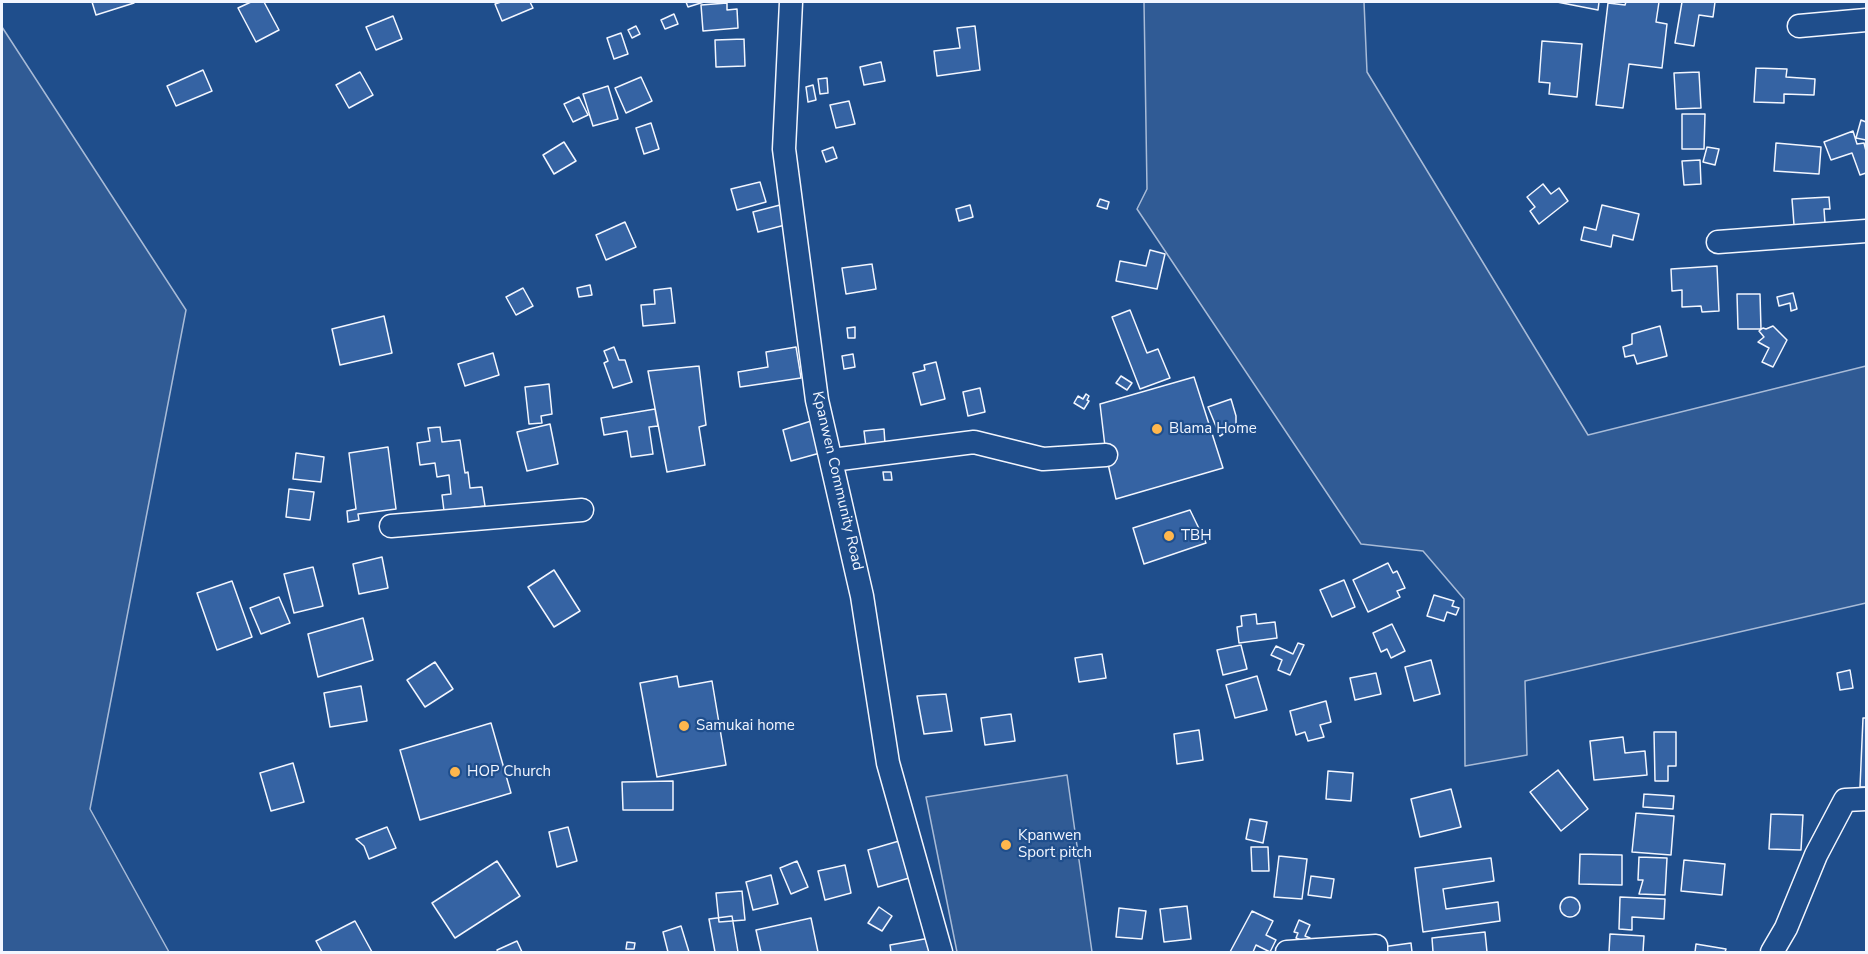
<!DOCTYPE html>
<style>
body{margin:0}
#map{position:relative;width:1868px;height:954px;overflow:hidden;background:#1f4e8c;font-family:"Nunito Sans",sans-serif}
canvas{display:block}
.frame{position:absolute;inset:0;border:3px solid #f2f6ff;pointer-events:none}
</style>
<div id="map">
<canvas width="1868" height="954"></canvas>
<div class="frame"></div>
</div>
<script>
const ctx = document.querySelector('canvas').getContext('2d');
ctx.lineJoin = 'round';
function fill(path, color) { ctx.fillStyle = color; ctx.fill(path, 'evenodd'); }
const poly = rows => new Path2D(rows.map(r => 'M' + r).join(''));
function trace(path, color, width, dash) { ctx.strokeStyle = color; ctx.lineWidth = width; ctx.lineCap = dash ? 'butt' : 'round'; ctx.setLineDash(dash || []); ctx.stroke(path); }
function write(font, color, halo, rows, align = 'center') {
  ctx.font = font + ' "Nunito Sans",sans-serif'; ctx.lineWidth = 4.5; ctx.setLineDash([]); ctx.textBaseline = 'middle'; ctx.strokeStyle = halo; ctx.fillStyle = color; for (const [text, x, y, turn = 0] of rows) {
    ctx.save(); ctx.translate(x, y); ctx.rotate((+turn || 0) * Math.PI / 180); ctx.textAlign = isNaN(turn) ? turn : align; if (halo) ctx.strokeText(text, 0, 0); ctx.fillText(text, 0, 0); ctx.restore();
  }
}
const built = poly([
 [1144,2,1364,2,1367,72,1588,435,1866,366,1866,603,1525,681,1527,755,1465,766,1464,599,1423,551,1361,544,1137,209,1147,189,1144,2],
 [2,27,186,310,90,809,169,952,2,952,2,27],
 [1067,775,1092,952,957,952,926,797,1067,775]
]);
const building = poly([
 [92,2,133,2,134,3,96,15,92,2],
 [251,2,264,2,279,30,256,42,238,8,251,2],
 [501,2,530,2,533,8,502,21,495,4,501,2],
 [686,2,704,2,688,7,686,2],
 [1557,2,1599,2,1598,10,1557,2],
 [1626,2,1659,2,1656,22,1667,24,1662,68,1629,64,1623,108,1596,105,1608,3,1625,5,1626,2],
 [1682,2,1715,2,1713,17,1699,15,1694,46,1675,43,1682,2],
 [727,3,727,10,737,9,738,28,703,31,701,5,727,3],
 [674,14,678,24,665,29,661,20,674,14],
 [393,16,402,39,376,50,366,27,393,16],
 [636,26,640,34,632,38,628,30,636,26],
 [975,26,980,70,937,76,934,51,960,48,957,28,975,26],
 [621,33,628,54,614,59,607,38,621,33],
 [744,39,745,66,716,67,715,40,744,39],
 [1542,41,1582,44,1577,97,1549,94,1550,83,1539,82,1542,41],
 [881,62,885,81,864,85,860,67,881,62],
 [1756,68,1787,69,1786,77,1815,79,1814,95,1784,94,1784,103,1754,102,1756,68],
 [203,70,212,91,176,106,167,86,203,70],
 [360,72,373,95,349,108,336,85,360,72],
 [1699,72,1701,108,1676,109,1674,73,1699,72],
 [641,77,652,101,626,113,615,88,641,77],
 [827,78,828,93,820,94,818,79,827,78],
 [813,85,816,100,808,102,806,87,813,85],
 [608,86,618,119,593,126,583,94,608,86],
 [579,97,588,115,573,122,564,104,579,97],
 [849,101,855,124,836,128,830,105,849,101],
 [1682,114,1705,114,1704,149,1682,149,1682,114],
 [1861,120,1866,122,1866,140,1856,138,1861,120],
 [651,123,659,149,644,154,636,128,651,123],
 [1853,131,1857,144,1864,143,1866,151,1866,173,1860,175,1852,153,1831,160,1824,142,1853,131],
 [564,142,576,161,554,174,543,155,564,142],
 [1776,143,1821,147,1819,174,1774,171,1776,143],
 [833,147,837,158,826,162,822,151,833,147],
 [1707,147,1719,149,1715,165,1703,162,1707,147],
 [1700,160,1701,184,1684,185,1682,161,1700,160],
 [760,182,766,202,737,210,731,189,760,182],
 [1543,184,1551,194,1559,188,1568,201,1539,224,1530,211,1535,207,1527,197,1543,184],
 [1829,197,1830,209,1824,209,1825,223,1794,225,1792,199,1829,197],
 [1100,199,1109,202,1107,209,1097,206,1100,199],
 [780,205,785,225,758,232,753,212,780,205],
 [970,205,973,217,959,221,956,209,970,205],
 [1602,205,1639,214,1633,240,1613,235,1611,247,1581,240,1584,227,1596,230,1602,205],
 [625,222,636,247,606,260,596,235,625,222],
 [1150,250,1165,254,1157,289,1116,281,1120,261,1146,266,1150,250],
 [872,264,876,289,846,294,842,268,872,264],
 [1717,266,1719,311,1702,312,1701,306,1682,307,1682,290,1672,291,1671,269,1717,266],
 [590,285,592,295,579,297,577,288,590,285],
 [523,288,533,306,516,315,506,297,523,288],
 [671,288,675,323,643,326,641,305,655,304,654,290,671,288],
 [1793,293,1797,309,1791,311,1790,303,1779,306,1777,297,1793,293],
 [1737,294,1760,294,1761,329,1738,329,1737,294],
 [1130,310,1147,353,1158,349,1170,378,1140,389,1112,317,1130,310],
 [384,316,392,353,340,365,332,329,384,316],
 [1660,326,1667,356,1637,364,1634,355,1625,357,1623,347,1632,344,1632,334,1660,326],
 [1773,326,1787,340,1773,367,1762,362,1769,348,1758,342,1764,337,1759,331,1763,328,1766,329,1773,326],
 [855,327,855,338,848,338,847,328,855,327],
 [614,347,619,360,625,360,632,382,613,388,604,363,608,361,604,351,614,347],
 [796,347,801,378,740,387,738,372,768,367,766,352,796,347],
 [493,353,499,375,465,386,458,364,493,353],
 [853,354,855,367,844,369,842,356,853,354],
 [936,362,945,399,921,405,913,373,925,370,924,365,936,362],
 [699,366,706,425,699,427,705,465,667,472,648,371,699,366],
 [1121,376,1132,383,1127,390,1116,383,1121,376],
 [1194,377,1223,468,1116,499,1106,455,1100,404,1194,377],
 [549,384,552,414,541,416,542,423,529,424,525,387,549,384],
 [980,388,985,412,968,416,963,392,980,388],
 [1086,394,1089,396,1087,400,1089,401,1084,409,1074,403,1078,396,1083,399,1086,394],
 [1231,399,1236,416,1236,426,1220,436,1208,407,1231,399],
 [655,409,658,426,649,427,653,454,631,457,627,431,604,435,601,418,655,409],
 [811,421,820,453,791,461,783,430,811,421],
 [550,424,558,464,527,471,517,432,550,424],
 [440,427,442,442,460,440,465,473,468,472,470,488,482,487,485,506,444,511,442,495,451,494,449,475,437,477,435,463,420,465,417,443,430,441,428,428,440,427],
 [884,429,885,444,866,447,864,431,884,429],
 [388,447,396,509,358,514,359,520,348,522,347,511,356,509,349,453,388,447],
 [296,453,324,457,321,482,293,479,296,453],
 [883,472,891,472,892,480,884,480,883,472],
 [289,489,314,492,310,520,286,517,289,489],
 [1190,510,1206,543,1144,564,1133,528,1190,510],
 [382,557,388,588,359,594,353,564,382,557],
 [1388,563,1393,573,1397,571,1405,588,1397,591,1400,597,1368,612,1353,580,1388,563],
 [313,567,323,606,294,613,284,574,313,567],
 [554,570,580,611,554,627,528,587,554,570],
 [1344,580,1355,607,1332,617,1320,590,1344,580],
 [232,581,252,637,217,650,197,593,232,581],
 [1434,595,1454,601,1452,606,1459,608,1456,615,1447,612,1444,621,1427,616,1434,595],
 [279,597,290,623,261,634,250,608,279,597],
 [1256,614,1257,624,1275,622,1277,638,1239,643,1237,627,1242,626,1241,616,1256,614],
 [363,618,373,660,318,677,308,634,363,618],
 [1392,624,1405,651,1391,658,1387,649,1381,652,1373,633,1392,624],
 [1298,643,1304,645,1290,675,1278,670,1282,660,1271,655,1276,646,1293,654,1298,643],
 [1241,645,1247,669,1223,675,1217,650,1241,645],
 [1102,654,1106,678,1079,682,1075,658,1102,654],
 [1431,660,1440,694,1414,701,1405,667,1431,660],
 [435,662,453,689,425,707,407,680,435,662],
 [1850,670,1853,688,1840,690,1837,673,1850,670],
 [1376,673,1381,694,1355,700,1350,678,1376,673],
 [677,676,679,687,712,681,726,765,657,777,640,683,677,676],
 [1257,676,1267,710,1235,718,1226,685,1257,676],
 [361,686,367,721,330,727,324,693,361,686],
 [946,694,952,731,924,734,917,696,946,694],
 [1326,701,1331,722,1320,725,1324,737,1308,741,1305,732,1296,735,1290,711,1326,701],
 [1011,714,1015,741,985,745,981,718,1011,714],
 [1863,718,1866,718,1866,787,1860,787,1863,718],
 [491,723,511,793,420,820,400,750,491,723],
 [1199,730,1203,760,1177,764,1174,734,1199,730],
 [1654,732,1676,732,1676,766,1668,766,1668,781,1655,781,1654,732],
 [1623,737,1625,753,1645,751,1647,775,1594,780,1590,741,1623,737],
 [293,763,304,802,271,811,260,773,293,763],
 [1558,770,1588,809,1561,831,1530,792,1558,770],
 [1328,771,1353,773,1351,801,1326,799,1328,771],
 [673,781,673,810,623,810,622,782,673,781],
 [1451,789,1461,827,1420,837,1411,799,1451,789],
 [1644,794,1674,796,1673,809,1643,807,1644,794],
 [1636,813,1674,816,1671,855,1632,852,1636,813],
 [1771,814,1803,815,1801,850,1769,849,1771,814],
 [1250,819,1267,822,1263,843,1246,839,1250,819],
 [387,827,396,848,369,859,364,846,356,839,387,827],
 [568,827,577,861,557,867,549,832,568,827],
 [899,841,909,878,878,887,868,850,899,841],
 [1251,847,1268,847,1269,871,1252,871,1251,847],
 [1580,854,1622,855,1622,885,1579,884,1580,854],
 [1279,856,1307,859,1302,899,1274,897,1279,856],
 [1639,857,1667,858,1665,895,1639,894,1643,880,1638,880,1639,857],
 [1491,858,1494,881,1443,889,1446,909,1498,902,1500,921,1423,932,1415,868,1491,858],
 [1684,860,1725,864,1722,895,1681,891,1684,860],
 [497,861,520,896,455,938,432,903,497,861],
 [797,861,808,887,791,894,780,868,797,861],
 [845,865,851,893,825,900,818,871,845,865],
 [771,875,778,904,753,910,746,882,771,875],
 [1311,876,1334,879,1331,898,1308,895,1311,876],
 [742,891,745,920,719,922,716,893,742,891],
 [1620,897,1665,899,1664,919,1632,917,1632,930,1619,929,1620,897],
 '1560 907a10 10 0 1 1 20 0a10 10 0 1 1-20 0Z',
 [1187,906,1191,939,1164,942,1160,909,1187,906],
 [879,907,892,916,882,931,868,923,879,907],
 [1119,908,1146,911,1142,939,1116,937,1119,908],
 [1252,911,1273,921,1266,935,1276,940,1270,952,1256,945,1253,952,1230,952,1252,911],
 [732,916,738,952,715,952,709,919,732,916],
 [811,918,818,952,761,952,756,930,811,918],
 [1299,920,1310,925,1305,936,1310,938,1308,943,1296,938,1298,933,1294,932,1299,920],
 [355,921,372,952,322,952,316,941,355,921],
 [681,926,689,952,668,952,663,932,681,926],
 [1485,932,1487,952,1433,952,1432,938,1485,932],
 [1610,934,1644,936,1643,952,1609,952,1610,934],
 [930,938,933,952,891,952,890,945,930,938],
 [517,941,522,952,498,952,497,950,517,941],
 [627,942,635,943,634,949,626,949,627,942],
 [1411,943,1412,952,1382,952,1382,947,1411,943],
 [1696,944,1726,949,1725,952,1695,952,1696,944]
]);
const minor = poly([
 [791,2,784,149,817,400,862,596,888,763,941,952],
 [1799,26,1866,20],
 [1718,242,1866,231],
 [832,460,974,442,1043,459,1106,455],
 [391,526,582,510],
 [1287,952,1376,946,1376,952],
 [1772,952,1786,928,1816,855,1845,800,1866,799]
]);
const markers = [
 [1157,429,6,"#ffb74d"],
 [1169,536,6,"#ffb74d"],
 [684,726,6,"#ffb74d"],
 [455,772,6,"#ffb74d"],
 [1006,845,6,"#ffb74d"]
];
const poiNames = [
 ["Blama Home",1169,429],
 ["TBH",1181,536],
 ["Samukai home",696,726],
 ["HOP Church",467,772],
 ["Kpanwen",1018,836],
 ["Sport pitch",1018,853]
];
const streetNames = [
 ["Kpanwen Community Road",837,481,77]
];
fill(built, '#305b95');
trace(built, '#a8bbd7', 1.5);
fill(building, '#3563a3');
trace(building, '#f2f6ff', 1.5);
trace(minor, '#f2f6ff', 25);
trace(minor, '#1f4e8c', 22);
for (const [x, y, r, color] of markers) { const dot = new Path2D(); dot.arc(x, y, r, 0, 2 * Math.PI); ctx.fillStyle = color; ctx.fill(dot); trace(dot, '#1f4e8c', 2); }
write('15px', '#f2f6ff', '#1f4e8c', poiNames, 'left');
write('15px', '#f2f6ff', '#1f4e8c', streetNames);
</script>
